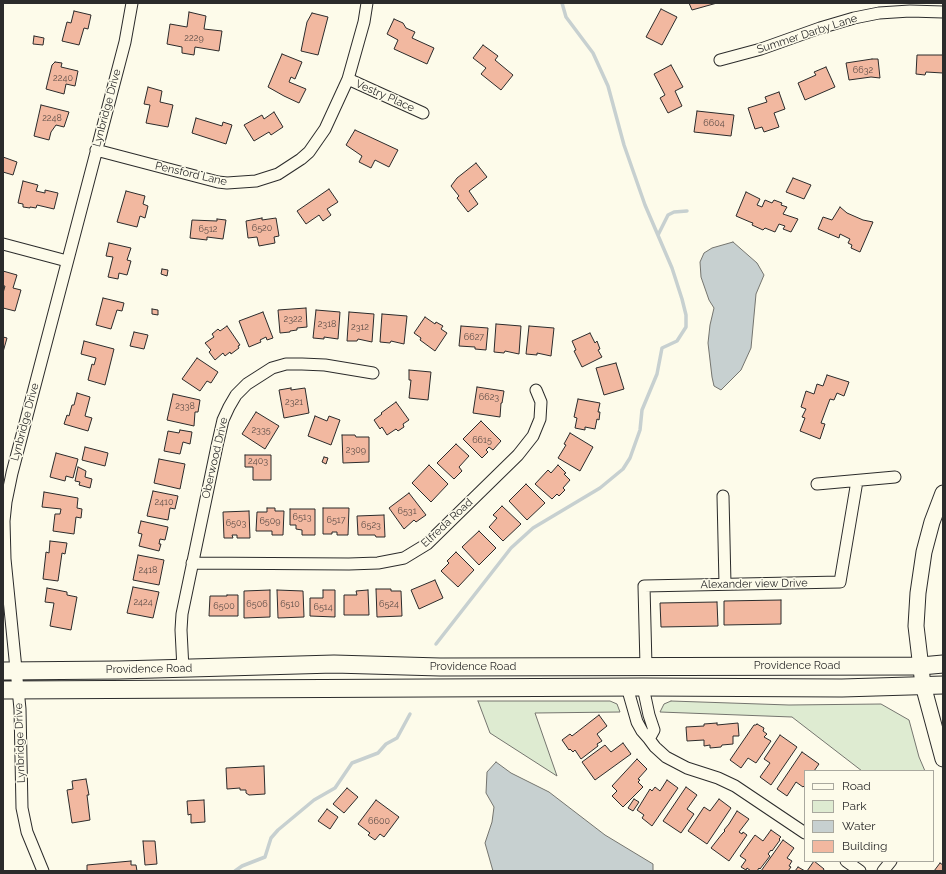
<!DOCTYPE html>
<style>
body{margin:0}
#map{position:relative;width:946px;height:874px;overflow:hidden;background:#fdfbea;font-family:Raleway,sans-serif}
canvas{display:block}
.frame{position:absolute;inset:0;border:4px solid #2b2b2b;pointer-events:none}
.legend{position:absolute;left:804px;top:770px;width:130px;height:92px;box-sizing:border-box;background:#fdfbea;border:1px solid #a9a89e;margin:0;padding:5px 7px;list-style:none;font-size:12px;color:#2b2b2b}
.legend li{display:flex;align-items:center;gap:8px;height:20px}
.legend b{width:20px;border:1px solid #a9a89e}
</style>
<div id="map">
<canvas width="946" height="874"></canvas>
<div class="frame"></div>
<ul class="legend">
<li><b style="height:5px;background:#fdfbea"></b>Road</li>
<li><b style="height:11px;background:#deebd1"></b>Park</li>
<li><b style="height:11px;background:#c7d0d0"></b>Water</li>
<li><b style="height:11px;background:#f2b8a0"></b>Building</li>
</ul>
</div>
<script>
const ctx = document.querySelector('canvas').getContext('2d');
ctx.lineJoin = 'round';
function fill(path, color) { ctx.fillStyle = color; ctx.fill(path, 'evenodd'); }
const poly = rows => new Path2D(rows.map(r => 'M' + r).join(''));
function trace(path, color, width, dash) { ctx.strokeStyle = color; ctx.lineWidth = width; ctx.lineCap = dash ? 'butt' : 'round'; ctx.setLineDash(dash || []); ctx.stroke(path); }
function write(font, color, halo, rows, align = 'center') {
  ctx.font = font + ' Raleway,sans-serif'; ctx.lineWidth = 3; ctx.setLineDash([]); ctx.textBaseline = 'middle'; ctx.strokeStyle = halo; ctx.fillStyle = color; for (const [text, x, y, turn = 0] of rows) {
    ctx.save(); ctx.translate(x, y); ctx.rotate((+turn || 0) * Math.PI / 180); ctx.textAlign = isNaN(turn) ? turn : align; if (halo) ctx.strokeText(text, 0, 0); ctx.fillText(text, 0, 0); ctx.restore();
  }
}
const green = poly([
 [478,701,610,701,617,704,620,712,535,713,557,776,490,733,478,701],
 [671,701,789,705,881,704,909,720,919,757,925,771,862,771,792,717,660,712,664,704,671,701]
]);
const water = poly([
 [733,242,757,263,764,275,756,294,751,348,741,370,721,390,714,386,712,377,708,343,710,325,714,308,709,300,701,277,700,262,704,253,712,248,733,242],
 [496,762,511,773,549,792,605,835,653,864,653,871,493,871,485,843,492,822,494,807,486,793,487,772,496,762]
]);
const stream = poly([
 [658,235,668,215,674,212,687,211],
 [436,644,511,548,533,528,600,488,623,469,630,458,640,430,642,410,657,374,662,348,677,341,686,327,686,315,682,299,672,268,645,205,624,145,608,86,593,53,566,17,562,3],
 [235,871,242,866,265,857,271,838,278,830,314,800,335,788,352,763,378,753,386,744,397,738,410,714]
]);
const building = poly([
 [689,3,717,3,692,10,689,3],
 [661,9,677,17,662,45,646,37,661,9],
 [74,11,91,15,88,29,84,28,79,45,62,41,67,22,71,23,74,11],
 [189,12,206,16,204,29,222,31,219,51,195,47,194,55,182,53,182,47,167,44,170,24,187,27,189,12],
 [312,13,328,17,318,55,301,51,307,22,312,13],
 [394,19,403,23,406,28,415,32,412,38,434,48,427,64,394,49,398,40,387,34,394,19],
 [34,36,44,38,43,45,33,44,34,36],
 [483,45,498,56,495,60,513,75,501,90,481,74,486,68,473,58,483,45],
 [282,54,302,62,295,79,291,77,289,82,306,89,299,103,284,96,268,87,282,54],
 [943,55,943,73,926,72,925,75,916,74,917,55,943,55],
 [872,59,878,59,880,78,871,77,849,80,846,63,872,59],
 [55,62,62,63,61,67,78,71,75,86,66,84,64,94,46,89,52,65,55,62],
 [671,65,683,87,675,91,682,106,668,113,660,98,665,95,654,74,671,65],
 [826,67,835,87,805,100,798,83,816,75,814,72,826,67],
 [148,87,162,91,160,102,173,105,168,127,146,123,150,105,144,104,148,87],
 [779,92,785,109,774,113,779,127,764,132,762,127,755,129,748,108,767,102,765,97,779,92],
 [41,105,69,112,64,127,56,125,51,132,49,140,34,136,41,105],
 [697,111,734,115,731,136,694,132,697,111],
 [274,112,283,127,271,135,269,132,254,141,244,125,262,115,264,119,274,112],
 [196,118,222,126,223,122,232,125,226,144,192,133,196,118],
 [355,130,398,150,389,167,375,160,371,168,359,162,362,156,346,145,355,130],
 [3,157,17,162,13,175,3,172,3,157],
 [476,163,487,177,469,191,478,204,468,212,457,198,459,196,451,186,457,178,476,163],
 [793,178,811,185,804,199,786,192,793,178],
 [23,181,38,185,36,191,45,193,45,190,58,193,54,209,37,205,36,208,30,207,30,208,23,207,23,204,18,203,23,181],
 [329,189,338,202,327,209,331,215,323,221,319,215,306,224,297,211,329,189],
 [126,191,145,196,143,204,148,206,145,218,140,216,137,227,117,222,126,191],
 [746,192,760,199,757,205,762,207,765,200,772,203,774,200,782,203,781,205,787,207,783,214,798,219,791,232,783,229,785,226,779,224,775,232,765,228,763,230,752,225,753,223,750,222,736,216,746,192],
 [840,207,847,213,863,220,873,222,860,252,851,248,852,245,848,243,850,239,840,234,839,238,818,229,823,217,832,220,840,207],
 [262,218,262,220,276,218,279,236,274,237,275,243,259,246,257,237,248,238,246,221,262,218],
 [217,219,226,220,223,239,207,237,207,240,190,238,192,220,217,221,217,219],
 [109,243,131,248,127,260,131,261,127,275,119,273,118,279,108,277,113,257,106,256,109,243],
 [162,269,168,270,167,276,161,274,162,269],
 [3,271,17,275,13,288,21,290,15,311,3,308,3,293,5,286,3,286,3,271],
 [103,298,124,303,122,311,117,310,111,329,96,325,103,298],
 [306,308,307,327,297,328,297,330,290,331,290,332,280,333,278,310,306,308],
 [152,309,158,310,158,315,152,314,152,309],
 [316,310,340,312,338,339,324,337,324,339,313,338,316,310],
 [263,312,273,338,267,340,266,337,260,340,261,342,249,347,239,321,263,312],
 [349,312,374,314,372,342,358,339,357,341,347,341,349,312],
 [382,314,407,316,404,344,391,341,390,343,380,342,382,314],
 [425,317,435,324,436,322,443,326,441,329,447,333,435,351,420,340,421,338,414,333,425,317],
 [496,324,521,326,519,354,505,351,504,353,494,352,496,324],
 [227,326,240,345,238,346,239,348,231,354,230,352,225,356,223,353,215,360,209,352,211,350,205,343,214,337,212,334,218,329,220,331,227,326],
 [461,326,488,328,486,350,475,349,475,347,459,346,461,326],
 [529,326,554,328,551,356,537,353,537,355,526,354,529,326],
 [134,332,148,335,144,349,130,346,134,332],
 [590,333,595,343,597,341,600,349,598,350,602,357,582,367,574,351,576,350,572,341,590,333],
 [3,337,7,338,3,352,3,337],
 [84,341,114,349,105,385,88,380,92,364,94,365,96,358,81,354,84,341],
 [197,358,218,372,211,383,207,381,200,391,182,379,197,358],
 [616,363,624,389,604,395,596,368,616,363],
 [409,370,431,372,428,400,409,398,411,380,409,380,409,370],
 [827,375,849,382,844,396,837,393,834,400,830,399,821,423,825,424,820,439,800,431,805,418,802,417,806,409,801,407,806,391,814,394,817,384,823,386,827,375],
 [477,387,504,391,502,403,501,403,500,417,473,413,477,387],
 [291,388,291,390,305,388,309,413,284,418,279,390,291,388],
 [77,393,90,397,85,416,92,418,88,431,64,424,67,415,69,416,72,405,74,405,77,393],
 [173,394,200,400,198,412,195,412,194,426,167,420,173,394],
 [578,399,600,403,598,412,600,412,599,420,597,419,595,429,585,427,585,430,575,428,577,418,574,417,578,399],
 [396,402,409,420,403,424,404,427,398,431,396,429,387,435,382,427,380,429,374,420,382,414,381,413,396,402],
 [256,412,279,426,265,449,242,434,256,412],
 [315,416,327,421,329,416,340,420,331,445,308,436,315,416],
 [481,421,501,441,493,450,489,447,486,450,488,452,482,458,463,439,481,421],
 [180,430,192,432,190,444,183,442,180,454,164,451,168,431,179,433,180,430],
 [570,433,593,447,580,471,558,458,566,445,564,444,570,433],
 [342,435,355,435,356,437,369,437,369,462,343,463,342,435],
 [456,444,469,456,459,467,462,471,454,479,437,463,456,444],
 [85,447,108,453,105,466,82,460,85,447],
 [56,453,78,459,73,478,66,476,65,481,50,477,56,453],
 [245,455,271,455,271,480,253,480,253,467,245,467,245,455],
 [324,457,328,458,326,464,322,462,324,457],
 [159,459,185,464,180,489,154,483,159,459],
 [429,465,448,484,431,502,412,483,429,465],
 [558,465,566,473,564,474,570,480,563,488,565,490,559,496,557,494,552,499,535,484,548,470,551,473,558,465],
 [78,467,86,471,85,477,92,479,90,488,79,485,80,482,75,481,78,467],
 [526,484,545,503,527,520,509,501,526,484],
 [153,491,178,496,175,509,170,508,168,520,147,516,153,491],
 [44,492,78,498,77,508,82,509,81,518,76,517,74,534,53,531,55,514,60,514,61,509,42,507,44,492],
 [409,493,426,515,416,522,414,520,404,529,389,508,409,493],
 [502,506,521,524,503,541,489,527,497,518,493,515,502,506],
 [267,508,275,508,275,511,284,511,283,535,272,535,272,531,256,531,257,512,267,512,267,508],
 [323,508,349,508,348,535,337,535,337,532,332,532,332,534,323,534,323,508],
 [290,509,315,509,315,535,302,535,302,530,296,529,296,525,290,525,290,509],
 [249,511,250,538,237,538,237,535,232,535,233,538,224,538,223,512,249,511],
 [384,515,385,537,376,537,375,535,358,535,357,516,384,515],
 [141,521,168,527,165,540,160,539,159,544,161,544,159,551,139,546,142,534,138,533,141,521],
 [479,531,496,548,479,565,462,547,479,531],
 [50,541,67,543,65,554,62,553,58,581,43,579,46,552,49,553,50,541],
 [456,552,474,570,458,587,441,571,449,563,447,561,456,552],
 [138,555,164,560,159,585,133,580,138,555],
 [435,580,443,598,419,609,411,590,435,580],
 [133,587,159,592,153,618,127,613,133,587],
 [47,588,67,592,67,595,77,597,71,630,50,626,54,603,45,602,47,588],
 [376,589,391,589,391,591,401,591,402,616,377,617,376,589],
 [270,590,270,617,244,618,244,591,270,590],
 [277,590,303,591,304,617,278,618,277,590],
 [323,590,335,590,335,617,310,616,310,598,323,598,323,590],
 [368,590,369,615,344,615,344,595,357,595,356,591,368,590],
 [227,595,238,595,238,616,209,616,210,596,227,596,227,595],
 [781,600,781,624,724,625,724,601,781,600],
 [717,602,718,626,661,627,660,603,717,602],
 [599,715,607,726,597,734,602,741,597,744,598,746,581,759,575,750,573,752,570,749,569,750,562,740,570,734,572,736,599,715],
 [717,723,717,725,738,723,739,736,733,736,733,744,722,745,721,747,710,748,710,745,704,746,704,740,687,741,686,727,704,726,704,724,717,723],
 [757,724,764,728,763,731,767,734,764,737,771,741,756,763,748,758,741,768,730,760,754,725,756,725,757,724],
 [780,735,797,747,771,785,760,777,770,763,764,759,780,735],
 [623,743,631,754,595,780,582,762,605,745,611,752,623,743],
 [802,752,819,764,814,771,805,771,805,785,803,787,796,782,787,796,777,789,802,752],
 [637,759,647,769,638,779,640,780,638,782,643,787,623,807,612,796,617,791,612,786,637,759],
 [264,766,265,794,249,795,246,793,246,790,240,790,240,788,227,789,226,768,264,766],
 [86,779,89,795,87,795,90,820,72,823,67,790,73,789,72,781,86,779],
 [667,780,678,788,652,826,642,818,644,815,637,810,650,789,652,791,655,787,660,791,667,780],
 [686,787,697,795,687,809,694,814,681,833,663,821,686,787],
 [347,788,358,797,344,813,333,804,347,788],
 [634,799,639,802,633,811,628,808,634,799],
 [719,799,731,808,707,844,688,831,704,807,710,811,719,799],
 [204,800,205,822,191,823,191,814,188,815,187,801,204,800],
 [376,800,399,817,384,837,380,834,375,840,368,835,370,833,358,824,376,800],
 [327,809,338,817,330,829,318,821,327,809],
 [737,811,749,819,739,832,742,834,743,832,747,835,729,861,711,848,722,834,725,831,724,830,729,824,737,811],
 [771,830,781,837,779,839,780,840,772,851,771,850,768,854,770,856,760,869,759,868,757,871,751,871,747,868,746,870,741,867,746,860,740,856,755,835,763,841,771,830],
 [783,840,794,848,787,858,792,861,789,866,791,867,788,871,761,871,783,840],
 [143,841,155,841,157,864,145,865,143,841],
 [131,861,131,865,136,865,137,871,87,871,87,865,131,861],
 [814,861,824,869,823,871,807,871,814,861],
 [940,863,943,865,943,871,934,871,940,863],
 [798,867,805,871,795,871,798,867]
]);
const street = poly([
 [720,60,761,49,820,28,854,18,879,13,910,11,943,12],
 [348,79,423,113],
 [96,150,218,182,227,183,256,181,278,174,301,159,309,152,325,129,348,79,364,22,367,3],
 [3,244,67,261],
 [817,484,895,477],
 [723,496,725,584],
 [192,563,349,564,378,563,404,558,427,544,518,455,533,436,540,419,541,402,536,390],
 [646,666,644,586,840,582,857,481],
 [183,669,181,630,182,614,217,446,223,420,229,407,236,395,247,384,272,368,286,364,302,364,325,365,373,373],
 [627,687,637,722,642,731,649,739,654,730,649,715,643,687],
 [649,739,655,747,666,757,687,768,718,778,735,786,805,833],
 [846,861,860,871],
 [43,871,27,832,22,808,20,709,5,559,4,521,6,502,12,473,125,42,132,3],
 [883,871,891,861]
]);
const secondary = poly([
 [943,493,932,522,924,552,918,593,916,626,923,685,943,759]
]);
const primary = poly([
 [3,671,119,670,334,664,440,667,921,666,943,664],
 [3,690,643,687,842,688,943,685]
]);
const numberNames = [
 ["2229",194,38],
 ["6632",863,70],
 ["2240",63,78],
 ["2248",52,118],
 ["6604",714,123],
 ["6520",262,228],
 ["6512",208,229],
 ["2322",293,319],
 ["2318",327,324],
 ["2312",360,327],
 ["6627",474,337],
 ["6623",489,397],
 ["2321",294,402],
 ["2338",185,406],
 ["2335",261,430],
 ["6615",482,440],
 ["2309",356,450],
 ["2403",258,461],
 ["2410",164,502],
 ["6531",407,511],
 ["6513",302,517],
 ["6517",336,520],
 ["6509",270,521],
 ["6503",236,523],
 ["6523",371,525],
 ["2418",148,570],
 ["2424",143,602],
 ["6506",257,604],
 ["6510",290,604],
 ["6524",389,604],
 ["6500",224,606],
 ["6514",323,607],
 ["6600",379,821]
];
const streetNames = [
 ["Summer Darby Lane",807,34,-18],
 ["Vestry Place",385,96,24],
 ["Lynbridge Drive",107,108,-75],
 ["Pensford Lane",191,174,13],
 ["Lynbridge Drive",25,422,-75],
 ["Oberwood Drive",215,458,-77],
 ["Elfreda Road",447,523,-43],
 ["Alexander view Drive",754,584,-1],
 ["Providence Road",797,666],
 ["Providence Road",473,667],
 ["Providence Road",149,669,-1],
 ["Lynbridge Drive",20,743,-92]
];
fill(green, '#deebd1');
trace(green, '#74746e', 1);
fill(water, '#c7d0d0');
trace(water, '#74746e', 1);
trace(stream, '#c7d0d0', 3.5);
fill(building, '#f2b8a0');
trace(building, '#2b2b2b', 1);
trace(street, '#2b2b2b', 13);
trace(secondary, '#2b2b2b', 17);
trace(primary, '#2b2b2b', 19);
trace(street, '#fdfbea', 11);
trace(secondary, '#fdfbea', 15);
trace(primary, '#fdfbea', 17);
write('9px', '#5d4e48', null, numberNames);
write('11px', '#2b2b2b', '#fdfbea', streetNames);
</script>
